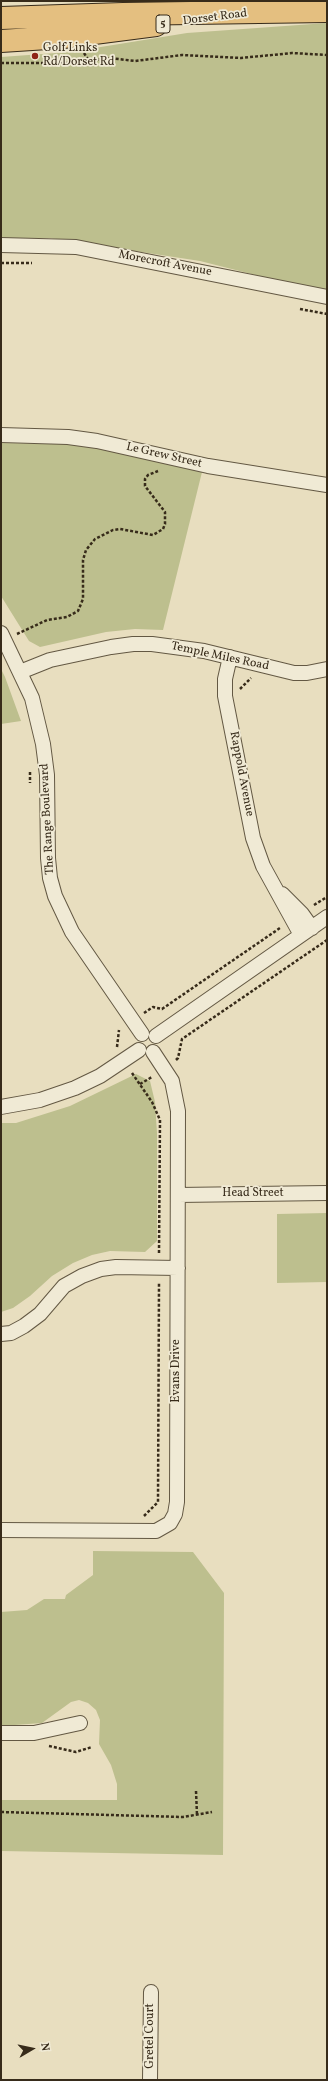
<!DOCTYPE html>
<style>
body{margin:0}
#map{position:relative;width:328px;height:2081px;overflow:hidden;background:#e8debf;font-family:Vollkorn,serif}
canvas{display:block}
.frame{position:absolute;inset:0;border:2px solid #372b1a;pointer-events:none}
.north{position:absolute;left:12px;top:2029px;width:40px;height:40px;-webkit-text-stroke:3px #f0ead5;paint-order:stroke;rotate:81deg;font-size:11px;font-weight:700;line-height:16px;text-align:center;color:#372b1a}
.north::after{content:'';display:block;margin:auto;width:14px;height:18px;background:#372b1a;clip-path:polygon(50% 0,100% 100%,50% 72%,0 100%)}
</style>
<div id="map">
<canvas width="328" height="2081"></canvas>
<div class="frame"></div>
<div class="north">N</div>
</div>
<script>
const ctx = document.querySelector('canvas').getContext('2d');
ctx.lineJoin = 'round';
function fill(path, color) { ctx.fillStyle = color; ctx.fill(path, 'evenodd'); }
const poly = rows => new Path2D(rows.map(r => 'M' + r).join(''));
function trace(path, color, width, dash) { ctx.strokeStyle = color; ctx.lineWidth = width; ctx.lineCap = dash ? 'butt' : 'round'; ctx.setLineDash(dash || []); ctx.stroke(path); }
function write(font, color, halo, rows, align = 'center') {
  ctx.font = font + ' Vollkorn,serif'; ctx.lineWidth = 3.5; ctx.setLineDash([]); ctx.textBaseline = 'middle'; ctx.strokeStyle = halo; ctx.fillStyle = color; for (const [text, x, y, turn = 0] of rows) {
    ctx.save(); ctx.translate(x, y); ctx.rotate((+turn || 0) * Math.PI / 180); ctx.textAlign = isNaN(turn) ? turn : align; if (halo) ctx.strokeText(text, 0, 0); ctx.fillText(text, 0, 0); ctx.restore();
  }
}
const green = poly([
 [327,23,327,293,200,261,50,238,1,239,1,57,70,52,187,33],
 [1,443,72,444,131,455,202,472,163,630,135,629,106,632,40,647,29,641,1,596],
 [1,669,5,677,21,721,1,724],
 [136,1074,150,1081,155,1102,157,1133,157,1241,145,1252,110,1251,92,1255,73,1263,52,1276,30,1296,13,1308,1,1312,1,1123,16,1123,70,1106],
 [327,1213,327,1282,277,1283,277,1214],
 [93,1551,193,1552,224,1593,223,1855,1,1851,1,1800,117,1800,117,1784,111,1765,99,1744,100,1720,96,1710,88,1703,79,1700,71,1702,42,1723,1,1726,1,1612,27,1610,44,1599,65,1599,66,1595,93,1575]
]);
const path = poly([
 [84,53,89,61],
 [1,63,66,63,110,58,135,61,182,55,241,58,292,53,327,55],
 [1,263,32,263],
 [300,309,327,314],
 [17,634,47,620,67,617,78,611,83,599,83,560,86,550,95,539,113,530,120,529,153,535,163,529,165,524,165,512,145,486,145,479,148,475,158,471],
 [240,689,251,678],
 [30,772,30,783],
 [314,905,327,897],
 [144,1013,153,1007,162,1009,280,928],
 [117,1047,119,1030],
 [176,1060,178,1058,182,1039,327,940],
 [132,1073,152,1102,160,1120,159,1254],
 [140,1084,152,1077],
 [144,1516,158,1502,159,1283],
 [49,1746,76,1752,92,1747],
 [196,1791,197,1815],
 [1,1812,183,1817,212,1812]
]);
const minor = poly([
 [1,245,76,247,327,297],
 [1,435,68,437,97,441,208,466,327,485],
 [1,633,32,698,43,744,47,775,48,858,50,878,55,896,72,932,142,1034],
 [230,657,225,679,225,696,253,838,263,866,301,935],
 [20,672,50,660,111,647,133,644,152,644,204,651,294,673,307,673,327,669],
 [282,894,302,914,312,928],
 [156,1036,327,917],
 [1,1107,40,1100,75,1088,100,1076,139,1050],
 [178,1195,327,1193],
 [1,1334,11,1333,24,1326,40,1314,64,1286,82,1276,101,1269,116,1267,178,1268],
 [1,1530,156,1531,170,1523,175,1514,177,1502,178,1111,172,1081,153,1052],
 [1,1733,34,1733,80,1723],
 [150,2080,151,1992]
]);
const primary = poly([
 [1,18,123,14,327,11],
 [1,41,63,37,156,25]
]);
const markers = [
 [35,56,4,"#8f2418"]
];
const shields = [
 [163,24,14]
];
const shieldNames = [
 ["5",163,24]
];
const streetNames = [
 ["Dorset Road",215,18,-7],
 ["Morecroft Avenue",165,264,11],
 ["Le Grew Street",164,456,13],
 ["Temple Miles Road",220,657,12],
 ["Rappold Avenue",241,774,79],
 ["The Range Boulevard",48,819,-93],
 ["Head Street",253,1194],
 ["Evans Drive",177,1371,-90],
 ["Gretel Court",151,2036,-90]
];
const poiNames = [
 ["Golf Links",43,49],
 ["Rd/Dorset Rd",43,63]
];
fill(green, '#bdbf8e');
trace(minor, '#635843', 16);
trace(primary, '#372b1a', 24);
trace(path, '#372b1a', 2.5, [3, 2]);
trace(minor, '#f0ead5', 14);
trace(primary, '#e4bf80', 22);
for (const [x, y, r, color] of markers) { const dot = new Path2D(); dot.arc(x, y, r, 0, 2 * Math.PI); ctx.fillStyle = color; ctx.fill(dot); trace(dot, '#f0ead5', 1.5); }
for (const [x, y, w] of shields) { const box = new Path2D(); box.roundRect(x - w / 2, y - 9, w, 18, 3); ctx.fillStyle = '#f0ead5'; ctx.fill(box); trace(box, '#372b1a', 1); }
write('bold 11px', '#372b1a', null, shieldNames);
write('12px', '#372b1a', '#f0ead5', streetNames);
write('12px', '#372b1a', '#f0ead5', poiNames, 'left');
</script>
